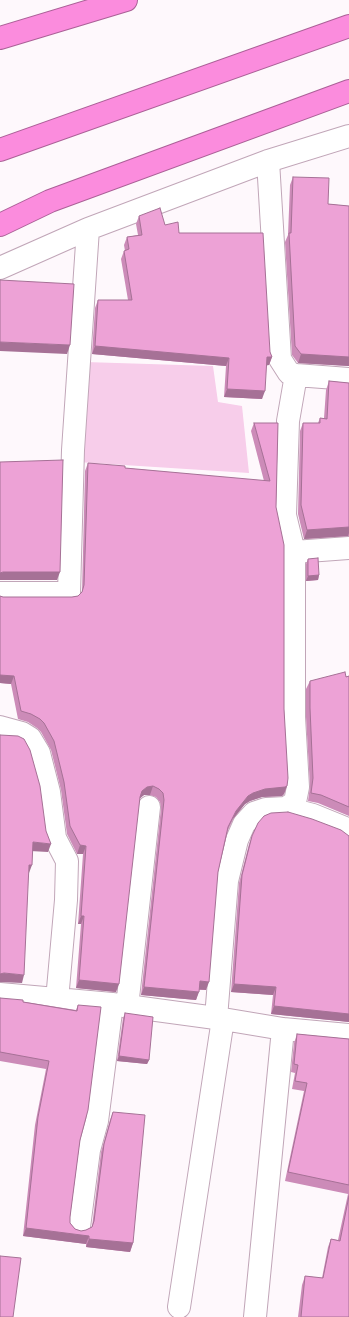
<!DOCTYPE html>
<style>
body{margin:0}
canvas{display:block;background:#fef8fc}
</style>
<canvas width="349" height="1317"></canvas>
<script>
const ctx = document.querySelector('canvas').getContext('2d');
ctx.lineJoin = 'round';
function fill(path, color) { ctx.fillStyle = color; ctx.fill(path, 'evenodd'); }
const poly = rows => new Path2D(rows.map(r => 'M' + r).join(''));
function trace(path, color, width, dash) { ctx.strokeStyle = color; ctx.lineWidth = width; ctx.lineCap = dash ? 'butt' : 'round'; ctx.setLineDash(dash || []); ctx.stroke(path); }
const green = poly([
 [85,362,213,366,218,402,242,406,249,473,77,462]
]);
const minor = poly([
 [268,161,280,359,289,373,296,375,349,379],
 [0,268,88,229,268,161,349,136],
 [294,552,349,548],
 [0,593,69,593,73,450,88,229],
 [0,727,22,733,30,738,39,753,49,792,55,838,67,861,66,900,57,1000],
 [286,808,313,815,345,828,349,832],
 [0,994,112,1004,223,1019,283,1029,349,1035],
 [127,1007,149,807],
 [216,1018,227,881,237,840,244,824,254,813,266,809,286,808,295,802,298,787,294,717,294,552,285,515,288,421,296,375],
 [79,1227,89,1150,97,1121,112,1004],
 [179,1307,223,1019],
 [255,1317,283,1029]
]);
const highway = poly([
 [0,38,126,0],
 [0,150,349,26],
 [0,225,50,201,349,91]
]);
const wall = poly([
 [293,177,328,204,349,206,349,366,298,363,292,355,285,242,288,235,290,185],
 [139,216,165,225,179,233,270,352,272,357,269,365,266,365,262,399,224,397,226,366,92,354,95,308,98,300,128,300,121,259,124,251,125,251,124,245,127,237,138,235,136,224],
 [329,381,349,383,349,536,304,539,298,514,300,431,303,423,318,423,320,418,324,418,326,390],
 [254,423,278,423,276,507,284,709,287,786,284,794,282,796,262,797,250,801,245,804,233,819,228,830,218,872,206,990,199,990,196,1000,141,995,161,808,160,802,156,797,150,795,144,795,139,799,116,992,76,988,81,924,78,924,83,854,77,854,67,834,61,790,51,750,41,732,37,728,28,722,18,719,11,684,0,683,0,596,3,597,72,597,78,596,82,592,85,471,88,463,125,468,264,481,251,431],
 [308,559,319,575,318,580,306,581,306,564],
 [349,676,349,816,318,803,308,801,310,786,306,717,306,689,310,681],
 [252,836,349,836,349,1022,271,1014,273,995,231,992,239,883,249,844],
 [0,998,76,1010,78,1005,80,1140,70,1217,70,1223,75,1229,81,1231,86,1230,92,1227,101,1152,110,1120,113,1112,133,1243,130,1252,86,1247,86,1244,23,1236,35,1125,46,1069,0,1061],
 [125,1013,149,1060,147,1064,117,1061,123,1018],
 [297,1034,349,1039,349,1317,298,1317,302,1285,305,1276,322,1278,328,1247,331,1239,338,1240,348,1194,285,1181,304,1091,292,1089,295,1073,291,1072,294,1043]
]);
const shadedWall = poly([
 [0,342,70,345,67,354,0,351],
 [95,346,229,358,226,366,92,354],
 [301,354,349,357,349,366,298,363],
 [267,357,272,357,269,365,264,366],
 [227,389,265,391,262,399,224,397],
 [349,527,349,533,348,536,304,539,307,530],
 [3,572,60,572,57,580,0,580,0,573],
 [319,575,318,580,306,581,308,576],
 [0,675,14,676,11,684,0,683],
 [153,786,150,795,144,795,139,799,137,806,142,791,147,787],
 [287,786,284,794,282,796,262,797,250,801,245,804,233,819,226,835,236,811,248,796,253,793,265,789],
 [33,842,51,844,48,852,30,851],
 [80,845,86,846,83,854,77,854],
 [29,865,32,865,29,873],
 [81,916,84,916,81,924,78,924],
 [4,973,24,975,22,983,0,982,0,974],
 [79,980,119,984,116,992,76,988],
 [200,981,209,982,206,990,197,989],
 [234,984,276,987,273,995,231,992],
 [144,987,199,992,196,1000,141,995],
 [274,1006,349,1014,349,1022,271,1014],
 [119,1056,149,1060,147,1064,117,1061],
 [26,1228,89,1236,86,1244,23,1236],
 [89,1239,133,1243,130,1252,86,1247]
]);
const building = poly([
 [293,177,329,178,328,204,349,206,349,357,301,354,295,346,289,233,291,233,293,177],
 [160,208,165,225,178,222,179,233,263,233,270,352,272,357,267,357,265,391,227,389,229,358,95,346,98,300,132,300,124,251,129,249,127,237,142,235,139,216,160,208],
 [0,280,74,284,70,345,0,342,0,280],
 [329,381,349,383,349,527,307,530,301,505,303,423,320,423,320,418,327,419,329,381],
 [254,423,278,423,276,507,284,545,284,709,288,778,287,786,285,787,265,789,253,793,248,796,236,811,228,827,218,872,209,982,200,981,199,992,144,987,164,800,163,793,159,789,153,786,147,787,142,791,140,797,119,984,79,980,84,916,81,916,86,846,80,845,70,826,64,782,54,741,44,723,40,719,31,714,21,711,14,676,0,675,0,596,3,597,72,597,78,596,82,592,84,585,88,463,125,466,125,468,270,481,254,423],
 [63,460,60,572,3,572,0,573,0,462,63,460],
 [318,558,319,575,308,576,308,559,318,558],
 [345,672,346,677,349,676,349,807,321,795,311,793,313,778,310,708,310,681,345,672],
 [0,735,18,736,24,739,30,750,40,786,46,831,51,844,33,842,32,865,29,865,24,975,4,973,0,974,0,735],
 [288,812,312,819,341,830,349,836,349,1014,274,1006,276,987,234,984,242,875,252,836,258,823,264,816,271,813,288,812],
 [0,998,23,1000,23,1002,77,1011,78,1005,101,1007,88,1110,80,1140,70,1217,70,1223,75,1229,81,1231,86,1230,92,1227,94,1221,104,1144,113,1112,145,1115,133,1243,89,1239,89,1236,26,1228,38,1117,49,1061,0,1052,0,998],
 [125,1013,153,1017,149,1060,119,1056,125,1013],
 [297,1034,349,1039,349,1185,288,1172,307,1083,295,1081,298,1065,294,1064,297,1034],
 [349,1196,349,1317,301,1317,305,1276,323,1278,331,1239,340,1241,349,1196],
 [0,1256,21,1258,13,1317,0,1317,0,1256]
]);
fill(green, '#f7cdea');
trace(minor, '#c1a6b8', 24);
trace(highway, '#ab6097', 24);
trace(minor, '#fff', 22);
trace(highway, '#fb8cdd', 22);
fill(wall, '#cc8bb8');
fill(shadedWall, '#a67196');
fill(building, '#eda2d6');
trace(building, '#a67196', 1);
</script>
